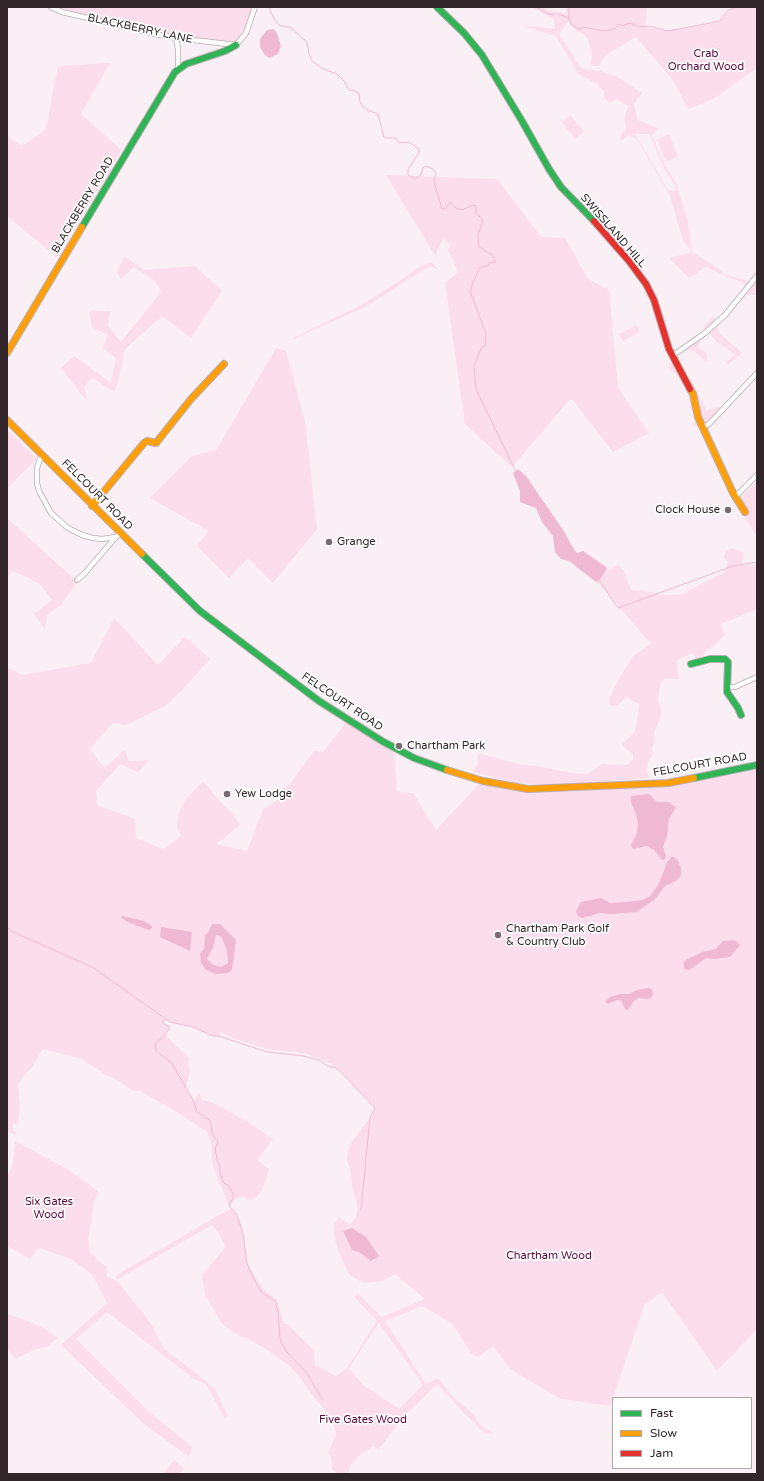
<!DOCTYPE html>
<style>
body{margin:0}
#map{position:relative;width:764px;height:1481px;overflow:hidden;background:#faeff4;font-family:"Varela Round",sans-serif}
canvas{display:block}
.frame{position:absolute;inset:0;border:8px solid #31252a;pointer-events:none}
.legend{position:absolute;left:612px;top:1397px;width:140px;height:72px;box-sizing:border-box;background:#fff;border:1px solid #ada8aa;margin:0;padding:5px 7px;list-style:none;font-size:12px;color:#31252a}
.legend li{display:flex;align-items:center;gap:8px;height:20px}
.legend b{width:20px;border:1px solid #ada8aa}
</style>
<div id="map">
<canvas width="764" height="1481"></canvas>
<div class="frame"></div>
<ul class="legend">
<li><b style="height:5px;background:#30b455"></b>Fast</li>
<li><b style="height:5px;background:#ff9f0a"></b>Slow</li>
<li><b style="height:5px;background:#e5322d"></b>Jam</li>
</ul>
</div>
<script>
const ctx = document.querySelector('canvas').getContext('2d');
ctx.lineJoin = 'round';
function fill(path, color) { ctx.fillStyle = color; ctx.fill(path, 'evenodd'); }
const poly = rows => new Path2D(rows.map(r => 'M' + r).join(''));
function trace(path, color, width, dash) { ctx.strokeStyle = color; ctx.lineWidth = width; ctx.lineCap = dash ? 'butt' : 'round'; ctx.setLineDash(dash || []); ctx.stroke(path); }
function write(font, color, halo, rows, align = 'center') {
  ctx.font = font + ' "Varela Round",sans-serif'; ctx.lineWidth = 3.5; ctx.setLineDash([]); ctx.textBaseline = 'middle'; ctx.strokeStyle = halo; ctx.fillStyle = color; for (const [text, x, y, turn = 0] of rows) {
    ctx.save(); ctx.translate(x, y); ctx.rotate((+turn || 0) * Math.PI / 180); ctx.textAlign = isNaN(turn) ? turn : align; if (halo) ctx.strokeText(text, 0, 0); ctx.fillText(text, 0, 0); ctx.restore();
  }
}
const green = poly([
 [51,7,255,7,248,26,236,45,176,38],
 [532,7,543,7,550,11,565,13,567,7,647,7,645,27,668,31,720,22,727,12,738,7,757,7,757,68,713,99,688,109,673,80,636,37,606,55,602,60,599,66,591,66,592,54,588,39,585,35,576,30,568,22,559,34,581,68,600,71,617,77,642,93,637,99,634,105,638,120,659,129,652,135,663,162,676,183,688,221,692,252,717,267,724,274,748,281,755,282,757,280,757,295,739,295,747,285,706,267,689,278,672,261,670,258,692,252,683,240,670,196,637,139,628,135,621,141,621,135,626,128,624,119,628,106,616,99,610,103,604,98,604,91,597,84,575,72,576,69,556,36,519,25,555,29,554,19],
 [635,134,650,134,661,163,675,186,675,191,668,190],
 [110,63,81,114,121,150,112,168,57,257,7,216,7,136,22,146,46,129,58,66],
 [570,115,584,132,575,139,562,122],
 [669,134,678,157,666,162,657,139],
 [386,175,497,179,541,237,565,238,588,279,609,290,618,388,649,433,613,452,571,398,512,467,465,424,445,283,458,272,452,257,448,251,450,243,443,239,437,251,436,257],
 [124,256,145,270,195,266,222,291,191,338,162,316,125,349,117,385,114,392,92,378,84,387,87,401,61,368,74,356,111,383,116,358,103,348,108,335,92,327,89,311,110,311,108,326,121,342,161,292,154,280,134,267,121,279,117,273],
 [431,262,439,270,430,266,365,307,293,339,293,338,363,304,410,274,417,268],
 [714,317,719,333,742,353,727,365,726,362,735,354,717,342,703,326],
 [636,325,640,332,623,341,619,334],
 [701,338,698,347,707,354,707,363,693,350,681,351,690,341],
 [276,348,286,351,305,422,317,529,273,583,248,558,229,578,197,546,209,531,150,498,191,457,217,449],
 [672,361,678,361,696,389,706,410,720,407,727,411,722,415,717,413,700,429,692,425,700,416,699,410,690,408,689,395,676,373,668,368],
 [7,429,37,459,7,488],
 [757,481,757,537,736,502],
 [7,518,75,580,74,587,61,605,47,615,45,630,34,614,52,600,48,595,40,584,12,570,7,579],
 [733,548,744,553,741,566,757,564,757,609,721,624,725,635,697,660,693,653,677,660,678,675,679,679,665,678,662,681,659,690,658,700,661,711,660,718,654,733,655,739,652,748,653,754,648,762,647,772,649,778,562,785,517,783,473,772,478,764,478,753,521,765,536,766,571,773,588,774,602,764,626,765,630,763,633,759,633,754,623,746,623,743,634,733,637,721,639,704,626,697,618,705,613,706,610,705,609,701,617,682,633,656,651,644,595,579,618,565,624,571,631,590,645,591,665,595,682,594,725,572,728,561,724,558,726,551],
 [114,618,158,665,185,637,210,659,182,690,165,706,126,725,113,723,90,748,100,763,105,767,125,750,129,761,150,760,138,772,120,764,96,791,97,805,135,819,136,838,163,849,181,836,177,828,178,816,185,800,203,781,223,805,230,811,240,825,216,844,247,851,263,809,277,801,314,751,323,752,348,720,392,746,395,761,397,791,404,793,413,793,436,830,482,781,528,789,668,783,689,783,757,770,757,1329,717,1371,662,1292,645,1304,610,1406,561,1399,510,1369,493,1346,478,1357,471,1353,453,1324,424,1307,420,1307,385,1321,426,1384,437,1379,440,1380,452,1396,473,1414,479,1424,494,1434,484,1432,465,1414,440,1387,436,1385,406,1414,378,1450,374,1446,361,1454,351,1464,348,1474,338,1474,332,1469,331,1456,328,1453,336,1435,333,1420,329,1414,316,1400,299,1376,291,1367,269,1351,247,1338,240,1336,226,1327,221,1322,205,1295,202,1275,225,1248,224,1243,218,1232,212,1225,118,1279,115,1276,231,1208,236,1214,239,1221,243,1234,247,1263,255,1277,264,1290,277,1300,284,1324,287,1324,314,1350,315,1365,336,1376,347,1368,377,1321,354,1297,358,1294,382,1317,425,1299,395,1274,382,1281,365,1283,358,1280,349,1274,339,1253,334,1236,334,1225,339,1217,350,1225,356,1217,358,1208,352,1187,350,1168,347,1160,348,1151,352,1142,369,1119,375,1108,371,1103,353,1086,352,1083,332,1064,304,1053,267,1049,232,1038,222,1032,219,1036,213,1036,193,1027,170,1022,164,1018,163,1023,170,1027,165,1035,188,1058,190,1072,186,1087,194,1102,199,1093,203,1100,211,1102,243,1119,273,1139,257,1160,269,1169,262,1190,255,1198,250,1200,242,1197,235,1199,229,1205,216,1174,213,1166,211,1140,206,1131,172,1109,140,1091,133,1091,117,1080,106,1075,82,1059,43,1049,31,1069,24,1075,18,1084,20,1108,17,1125,13,1124,13,1131,16,1132,16,1135,7,1131,7,667,22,675,91,663],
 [379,1323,423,1385,399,1409,363,1385,349,1368],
 [15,1141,67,1169,98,1191,98,1194,94,1201,93,1212,88,1240,90,1252,97,1260,107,1267,107,1274,106,1276,118,1282,152,1325,163,1348,205,1380,216,1391,228,1416,224,1417,206,1384,194,1379,107,1312,76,1339,148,1411,192,1447,189,1457,144,1424,61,1345,107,1303,92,1274,71,1259,40,1248,38,1249,30,1259,7,1246,7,1178,13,1162],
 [7,1314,26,1320,47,1330,58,1338,48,1346,34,1350,15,1359,7,1349],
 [174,1460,184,1468,179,1474,163,1474]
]);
const water = poly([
 [273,29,277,33,281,46,278,54,269,58,265,55,260,47,260,39,267,30],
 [518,469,526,476,563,530,575,551,577,553,583,551,606,567,607,569,601,578,596,582,569,561,561,559,555,552,553,536,542,522,536,508,520,502,520,491,513,473],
 [649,794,657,802,668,802,676,807,669,819,667,836,663,847,666,856,665,859,662,860,654,850,647,846,633,849,631,845,637,833,638,823,636,814,631,802,631,796],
 [671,857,674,857,678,861,681,868,681,876,676,881,665,886,654,900,637,912,611,914,600,913,582,918,578,916,576,911,581,902,601,898,610,903,626,902,643,900,650,896,658,885,664,871,666,864],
 [122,916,144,921,152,926,152,928,149,930,132,924,121,918],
 [212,924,220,924,236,940,232,970,227,973,216,974,206,970,201,963,200,954,204,949,205,935,208,933],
 [216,935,221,936,227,950,228,963,221,967,213,965,207,959,213,947],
 [161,927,192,932,190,951,160,937],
 [735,940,740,945,730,957,714,959,706,958,691,969,686,970,684,968,684,961,702,952,716,949,723,941],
 [648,988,652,989,653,996,649,999,638,998,634,1001,628,1010,625,1009,621,1000,617,1000,608,1004,605,1002,610,997,620,994,629,994,637,990],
 [352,1228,366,1237,379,1256,371,1261,359,1252,352,1250,343,1231]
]);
const stream = poly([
 [269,7,274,19,279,25,291,28,307,42,309,54,312,61,323,69,337,74,344,81,349,90,355,91,359,93,360,102,363,107,367,110,378,114,384,137,386,138,396,138,399,143,409,142,419,149,419,153,408,169,408,175,415,179,421,175,423,168,426,166,433,169,436,173,434,182,442,209,446,208,450,202,456,208,462,210,473,205,476,206,476,213,483,220,478,235,479,247,492,255,495,260,495,263,490,262,488,265,479,268,470,291,486,334,485,345,482,347,474,366,476,389,515,470],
 [536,7,548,14,554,15],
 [569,7,569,19,572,25,580,30,582,27,604,31,614,29,619,24,622,26,630,23,640,27,649,26,668,31,720,21,727,11,736,7],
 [558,14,569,18],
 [599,580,618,608,733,566,757,562],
 [7,927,11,931,92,967,170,1022,193,1027,213,1036,219,1036,267,1052,304,1056,318,1060,330,1067,334,1067,339,1070,375,1108,370,1117,361,1210],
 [164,1019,163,1023,170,1027,165,1035,155,1044,156,1051,171,1062,194,1102,197,1112,208,1119,211,1123,212,1133,218,1142,215,1149,218,1163,220,1166,220,1173,223,1182,229,1186,234,1196,229,1205,231,1208,236,1214,239,1221,243,1234,247,1263,253,1277,261,1292,275,1301,278,1311,280,1339,286,1351,306,1372,323,1400]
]);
const street = poly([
 [51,7,62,12,155,34,176,38,236,45,246,33,255,7],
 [176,38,178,49,178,68],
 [672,356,705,333,725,315,757,276],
 [703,427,709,424,757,373],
 [44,456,40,459,37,468,37,483,39,491,51,513,68,528,82,535,93,538,102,539,116,537,120,533],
 [736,496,757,475],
 [77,580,84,574,116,537],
 [727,687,735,687,757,677]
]);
const fast = poly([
 [437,7,464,33,482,55,522,121,549,169,561,187,594,221],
 [82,227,175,72,186,64,225,51,236,45],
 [142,554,200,611,319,701,382,741,414,758,447,770],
 [691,664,710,659,725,659,728,662,727,692,738,708,741,715],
 [694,778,757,765]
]);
const slow = poly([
 [7,353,82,227],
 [690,389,693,394,698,417,733,493,745,512],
 [7,420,142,554],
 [92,506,144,443,147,441,156,443,191,399,224,364],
 [447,770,483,781,528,789,668,783,694,778]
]);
const jam = poly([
 [594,221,629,261,646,284,654,300,669,349,690,389]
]);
const markers = [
 [728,510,4,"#776c71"],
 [329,542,4,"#776c71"],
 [399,746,4,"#776c71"],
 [227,794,4,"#776c71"],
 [498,935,4,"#776c71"]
];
const streetNames = [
 ["BLACKBERRY LANE",140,29,12],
 ["BLACKBERRY ROAD",83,205,-59],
 ["SWISSLAND HILL",613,231,49],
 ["FELCOURT ROAD",97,495,45],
 ["FELCOURT ROAD",342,702,34],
 ["FELCOURT ROAD",700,765,-10]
];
const parkNames = [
 ["Crab",706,54],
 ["Orchard Wood",706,67],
 ["Six Gates",49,1202],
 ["Wood",49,1215],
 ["Chartham Wood",549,1256],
 ["Five Gates Wood",363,1420]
];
const poiNames = [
 ["Clock House",720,510,"right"],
 ["Grange",337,542],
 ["Chartham Park",407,746],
 ["Yew Lodge",235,794],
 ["Chartham Park Golf",506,929],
 ["& Country Club",506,942]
];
fill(green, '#fcddeb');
fill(water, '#f0b9d2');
trace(stream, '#f0b9d2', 1);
trace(street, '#b8adb2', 6);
trace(fast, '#b8adb2', 8);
trace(slow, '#b8adb2', 8);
trace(jam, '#b8adb2', 8);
trace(street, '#fefdfd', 4.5);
trace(fast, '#30b455', 6);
trace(slow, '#ff9f0a', 6);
trace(jam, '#e5322d', 6);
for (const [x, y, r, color] of markers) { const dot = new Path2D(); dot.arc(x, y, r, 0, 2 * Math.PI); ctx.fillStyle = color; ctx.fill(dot); trace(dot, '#fff', 1.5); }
write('11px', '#31252a', '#fff', streetNames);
write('11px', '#5b0439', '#fff', parkNames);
write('11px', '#31252a', '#fff', poiNames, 'left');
</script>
